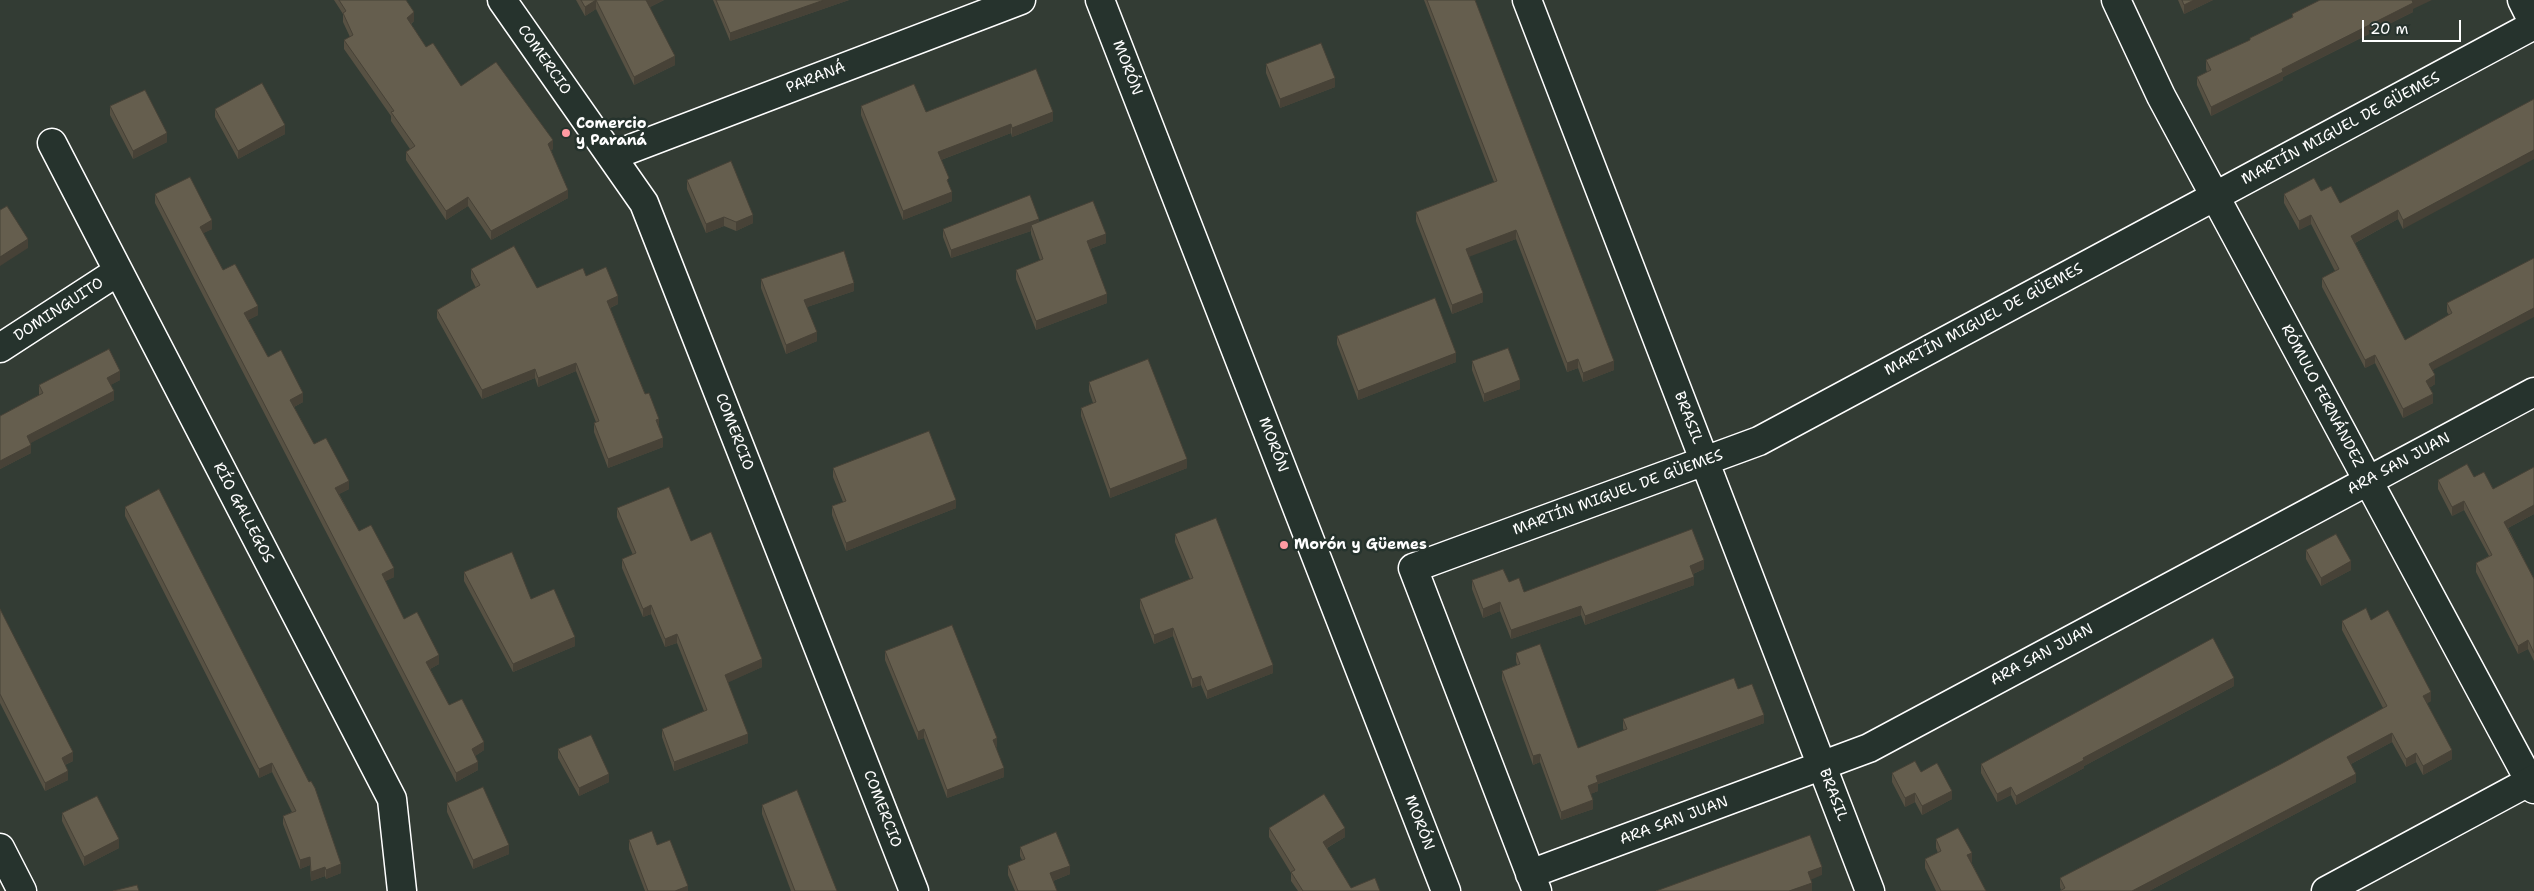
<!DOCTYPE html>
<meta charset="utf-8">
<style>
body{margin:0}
#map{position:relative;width:2534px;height:891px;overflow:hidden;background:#333c34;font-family:"Shantell Sans",sans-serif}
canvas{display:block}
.scale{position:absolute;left:2362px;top:20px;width:99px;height:22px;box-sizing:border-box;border:2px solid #fff;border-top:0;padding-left:6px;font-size:15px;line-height:18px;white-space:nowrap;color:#fff;-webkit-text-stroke:4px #26332d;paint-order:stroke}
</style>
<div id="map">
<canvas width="2534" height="891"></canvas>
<div class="scale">20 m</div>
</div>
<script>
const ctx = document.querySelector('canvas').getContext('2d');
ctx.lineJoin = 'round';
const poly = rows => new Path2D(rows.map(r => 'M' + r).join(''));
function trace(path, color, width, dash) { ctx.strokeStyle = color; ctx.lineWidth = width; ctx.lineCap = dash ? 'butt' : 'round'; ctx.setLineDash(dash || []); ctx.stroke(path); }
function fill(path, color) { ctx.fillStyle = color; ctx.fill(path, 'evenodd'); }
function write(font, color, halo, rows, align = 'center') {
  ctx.font = font + ' "Shantell Sans",sans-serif'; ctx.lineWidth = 5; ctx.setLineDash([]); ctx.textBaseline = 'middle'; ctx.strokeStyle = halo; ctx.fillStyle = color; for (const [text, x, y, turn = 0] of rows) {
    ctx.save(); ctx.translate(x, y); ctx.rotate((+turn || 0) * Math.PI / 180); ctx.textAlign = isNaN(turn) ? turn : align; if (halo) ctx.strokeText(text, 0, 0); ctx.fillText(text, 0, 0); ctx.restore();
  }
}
const street = poly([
 [502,0,644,203,914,891],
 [1100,0,1446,891],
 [1527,0,1870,891],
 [2116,0,2161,96,2534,789],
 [2522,0,2534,24],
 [52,143,392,799,402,891],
 [612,156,1021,0],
 [0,348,117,272],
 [0,848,22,891],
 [1530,874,1869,748,2534,392],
 [1537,891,1413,568,1759,441,2534,25]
]);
const secondary = poly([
 [2326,891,2534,779]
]);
const wall = poly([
 [334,0,406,0,414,21,411,24,426,47,461,86,553,149,551,150,568,198,491,240,468,206,446,220,406,160,406,152,410,149,391,121,391,116,344,49,344,40,350,37,343,22,343,14],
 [576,0,664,0,650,7,675,65,634,85,596,9,585,16],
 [713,0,849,0,730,41],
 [1424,0,1475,0,1614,370,1583,382,1578,368,1567,372,1516,239,1469,256,1483,302,1452,314,1416,221,1416,212,1494,182],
 [2178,0,2213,0,2184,14],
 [2413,9,2413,12,2283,77,2283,80,2211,116,2197,85,2197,77,2207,72,2206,69,2206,60,2250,40,2250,38,2292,18,2292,14],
 [1266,64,1335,87,1280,108,1266,73],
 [2534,99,2403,229,2398,219,2355,243,2405,340,2449,315,2447,312,2447,303,2534,258,2433,370,2435,384,2429,388,2433,403,2403,418,2375,363,2365,368,2322,287,2322,278,2335,271,2311,224,2299,230,2284,203,2284,194,2321,191,2340,203],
 [110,106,167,142,133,159,110,115],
 [861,106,926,112,1053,121,1012,137,1011,133,941,160,949,185,952,201,903,220,861,115],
 [215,109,285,134,238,159,215,117],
 [687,180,753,223,736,231,724,226,706,233,687,189],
 [155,194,212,229,203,233,223,270,258,315,248,320,268,357,303,402,294,407,314,444,349,489,339,494,359,531,394,577,385,581,404,619,439,664,430,669,449,705,484,750,475,756,478,770,456,782,155,203],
 [1039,222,1106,243,1090,249,1107,303,1036,330,1016,279,1016,270,1040,260,1031,234,1031,231,951,258,943,237,943,229],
 [471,269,537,288,586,276,618,304,610,308,659,428,663,447,608,468,594,432,594,423,596,422,576,371,538,387,535,378,482,399,437,318,437,310,476,288,471,278],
 [761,279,854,291,807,307,817,341,786,354,761,288],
 [1337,336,1456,362,1358,400,1337,344],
 [1472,361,1520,389,1484,402,1472,370],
 [120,380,110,385,114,400,30,443,31,453,0,469,0,416,39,395,39,385],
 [1089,382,1187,468,1110,498,1081,416,1081,408,1093,403,1089,391],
 [833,468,956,508,846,551,832,515,832,506,843,502,833,477],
 [2474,477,2534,514,2508,528,2534,579,2534,661,2528,649,2518,654,2476,572,2476,563,2489,556,2464,510,2452,516,2438,489,2438,480],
 [125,507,341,873,326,879,325,876,311,881,310,865,300,869,283,824,283,816,292,812,272,772,259,778,125,516],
 [617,508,691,541,762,667,728,682,748,743,674,771,662,737,662,729,704,711,677,643,665,647,651,614,643,617,622,568,622,559,633,555,617,517],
 [1175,534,1273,673,1207,699,1201,685,1192,688,1173,636,1154,644,1140,608,1140,599,1190,579,1175,542],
 [2306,550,2351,570,2321,586,2306,559],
 [1704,569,1693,574,1694,585,1585,625,1581,615,1511,639,1500,611,1483,618,1472,589,1472,580,1509,582,1524,592],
 [464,572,531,599,575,646,513,672,464,581],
 [0,609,73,761,65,765,68,780,45,791,0,703],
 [2371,620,2431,701,2427,703,2452,759,2423,775,2416,762,2406,767,2392,742,2351,764,2356,782,2149,891,2060,891,2061,890,2060,887,2060,878,2281,764,2383,708,2342,630,2342,621],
 [885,651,997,747,996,747,1004,777,947,798,924,738,918,740,885,660],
 [1516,653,1578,748,1624,731,1623,728,1623,719,1738,689,1764,723,1598,784,1598,791,1590,794,1593,809,1561,820,1540,762,1533,765,1502,679,1502,671,1517,665,1516,661],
 [2234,686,2084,766,2084,768,2016,805,2011,795,1997,802,1981,773,1981,764],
 [558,749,609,782,579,796,558,758],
 [1921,772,1952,799,1922,815,1915,802,1905,807,1892,782,1892,773],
 [447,803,509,854,473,869,447,812],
 [762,805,837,891,791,891,762,814],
 [62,813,119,848,84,866,62,821],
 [1269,828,1345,837,1327,848,1351,888,1380,891,1298,891,1291,881,1291,873,1269,837],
 [1936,839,1972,862,1971,862,1986,891,1936,891,1925,868,1925,859,1938,853,1936,848],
 [629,840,657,845,688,891,645,891,629,849],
 [1020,847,1070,874,1053,881,1057,891,1015,891,1008,875,1008,866,1022,860,1020,856]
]);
const shadedWall = poly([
 [596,0,596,9,585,16,585,7],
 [646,0,664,0,646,9],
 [824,0,849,0,730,41,730,33],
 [2194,0,2213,0,2184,14,2184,5],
 [2412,0,2432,0,2413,9,2413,12,2283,77,2283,80,2211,116,2211,107,2282,69],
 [414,12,414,21,407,26,407,18],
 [675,56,675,65,634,85,634,77],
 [1335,78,1335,87,1280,108,1280,99],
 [1053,112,1053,121,1012,137,1012,128],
 [1011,124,1011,133,938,161,938,152],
 [285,125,285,134,238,159,238,151],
 [167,133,167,142,133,159,133,151],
 [553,140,553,149,548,152,548,144],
 [2534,150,2534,159,2403,229,2403,220],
 [568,190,568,198,491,240,491,231],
 [952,192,952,201,903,220,903,211],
 [468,197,468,206,446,220,446,211],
 [2398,210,2398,219,2351,245,2351,236],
 [753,215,753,223,736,231,736,222],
 [2311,215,2311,224,2299,230,2299,221],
 [724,217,724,226,706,233,706,224],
 [1039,219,1039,228,1031,225,1031,231,951,258,951,250],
 [212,220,212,229,200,235,200,227],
 [1516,230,1516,239,1466,258,1466,249],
 [1106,234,1106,243,1087,250,1087,241],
 [28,239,28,248,0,266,0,257],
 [854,283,854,291,804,308,804,300],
 [1483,293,1483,302,1452,314,1452,305],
 [1107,294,1107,303,1036,330,1036,321],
 [618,296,618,304,607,309,607,301],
 [258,306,258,315,244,322,244,313],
 [2534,308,2534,317,2429,372,2429,364],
 [817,332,817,341,786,354,786,345],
 [1456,353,1456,362,1358,400,1358,391],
 [2375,355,2375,363,2365,368,2365,360],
 [1578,359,1578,368,1567,372,1567,363],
 [1614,361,1614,370,1583,382,1583,373],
 [576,363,576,371,538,387,538,378],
 [535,369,535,378,482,399,482,390],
 [120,371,120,380,107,387,107,378],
 [2435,375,2435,384,2426,390,2426,381],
 [1520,380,1520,389,1484,402,1484,394],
 [114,391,114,400,27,445,27,436],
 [303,393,303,402,290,409,290,400],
 [2433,394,2433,403,2403,418,2403,409],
 [659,419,659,427,656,420],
 [663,438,663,447,608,468,608,459],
 [31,445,31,453,0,469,0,461],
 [1187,459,1187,468,1110,498,1110,489],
 [349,481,349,489,335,496,335,488],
 [956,500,956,508,846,551,846,543],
 [2464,501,2464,510,2452,516,2452,507],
 [2534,505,2534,514,2504,530,2504,522],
 [1704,560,1704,569,1690,575,1690,566],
 [2351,561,2351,570,2321,586,2321,578],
 [394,568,394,577,382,583,382,574],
 [1694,577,1694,585,1585,625,1585,616],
 [1500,602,1500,611,1483,618,1483,609],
 [651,605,651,614,643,617,643,609],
 [1581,606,1581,615,1511,639,1511,630],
 [1173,628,1173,636,1154,644,1154,635],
 [677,634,677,643,665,647,665,639],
 [575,637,575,646,513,672,513,664],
 [2528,640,2528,649,2518,654,2518,646],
 [439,655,439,664,426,671,426,662],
 [762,659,762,667,725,684,725,675],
 [1273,665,1273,673,1207,699,1207,691],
 [1201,676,1201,685,1192,688,1192,679],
 [2234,678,2234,686,2084,766,2084,768,2016,805,2016,796,2083,758],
 [2431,692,2431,701,2423,705,2423,696],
 [1764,715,1764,723,1598,784,1598,791,1588,795,1588,786,1596,776],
 [924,729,924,738,918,740,918,732],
 [2392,733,2392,742,2347,766,2347,757],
 [748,734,748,743,674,771,674,762],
 [997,738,997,747,993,748,993,740],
 [484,742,484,750,472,758,472,749],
 [2452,750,2452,759,2423,775,2423,766],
 [73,752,73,761,62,766,62,758],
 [2416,753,2416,762,2406,767,2406,759],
 [1540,754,1540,762,1533,765,1533,756],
 [478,762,478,770,456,782,456,773],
 [272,763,272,772,259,778,259,769],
 [1004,768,1004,777,947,798,947,790],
 [68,771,68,780,45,791,45,783],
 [609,774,609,782,579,796,579,788],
 [2356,774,2356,782,2149,891,2132,891],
 [2011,787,2011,795,1997,802,1997,794],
 [1952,791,1952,799,1922,815,1922,806],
 [1915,793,1915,802,1905,807,1905,798],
 [1593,800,1593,809,1561,820,1561,812],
 [1345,828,1345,837,1323,850,1323,842],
 [119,839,119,848,84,866,84,857],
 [509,845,509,854,473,869,473,860],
 [1972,853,1972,862,1967,864,1967,855],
 [310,857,310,865,300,869,300,860],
 [341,864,341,873,326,879,326,870],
 [1070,866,1070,874,1050,882,1050,873],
 [325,867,325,876,311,881,311,872],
 [1822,867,1822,875,1808,881,1808,872],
 [1812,883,1812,891,1789,891],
 [688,886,688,891,675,891]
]);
const building = poly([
 [339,0,406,0,414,12,407,18,426,47,433,43,461,86,496,62,553,140,548,144,568,190,491,231,468,197,446,211,406,152,415,146,391,112,394,111,344,40,353,35,343,13,346,11,339,0],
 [581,0,647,0,646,0,675,56,634,77,596,0,585,7,581,0],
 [716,0,824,0,730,33,716,0],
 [1427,0,1475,0,1614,361,1583,373,1578,359,1567,363,1516,230,1466,249,1483,293,1452,305,1416,212,1497,181,1427,0],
 [2182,0,2194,0,2184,5,2182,0],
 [2320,0,2413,0,2412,0,2413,3,2282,69,2283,72,2211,107,2197,77,2211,70,2206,60,2250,40,2250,38,2293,17,2292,14,2320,0],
 [1321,43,1335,78,1280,99,1266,64,1321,43],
 [1036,69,1053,112,1012,128,1011,124,938,152,949,178,947,180,952,192,903,211,861,106,914,84,926,112,1036,69],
 [262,83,285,125,238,151,215,109,262,83],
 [145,90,167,133,133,151,110,106,145,90],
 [2534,99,2534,150,2403,220,2398,210,2351,236,2405,340,2452,313,2447,303,2534,258,2534,308,2429,364,2435,375,2426,381,2433,394,2403,409,2375,355,2365,360,2322,278,2339,269,2311,215,2299,221,2284,194,2314,178,2321,191,2331,186,2340,203,2534,99],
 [731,161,753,215,736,222,724,217,706,224,687,180,731,161],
 [190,177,212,220,200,227,223,270,235,264,258,306,244,313,268,357,281,350,303,393,290,400,314,444,326,438,349,481,335,488,359,531,371,525,394,568,382,574,404,619,417,612,439,655,426,662,449,705,462,699,484,742,472,749,478,762,456,773,155,194,190,177],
 [1030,195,1039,219,951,250,943,229,1030,195],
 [1093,201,1106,234,1087,241,1107,294,1036,321,1016,270,1043,259,1031,225,1093,201],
 [7,206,28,239,0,257,0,210,7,206],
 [514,246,537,288,583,268,586,276,606,267,618,296,607,301,645,394,649,393,659,419,656,420,663,438,608,459,594,423,599,421,576,363,538,378,535,369,482,390,437,310,480,285,471,269,514,246],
 [844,251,854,283,804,300,817,332,786,345,761,279,844,251],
 [1435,298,1456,353,1358,391,1337,336,1435,298],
 [1508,348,1520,380,1484,394,1472,361,1508,348],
 [109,349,120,371,107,378,114,391,27,436,31,445,0,461,0,416,43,393,39,385,109,349],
 [1148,359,1187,459,1110,489,1081,408,1096,402,1089,382,1148,359],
 [929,431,956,500,846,543,832,506,846,501,833,468,929,431],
 [2467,464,2474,477,2484,472,2493,489,2534,467,2534,505,2504,522,2534,579,2534,653,2528,640,2518,646,2476,563,2492,555,2464,501,2452,507,2438,480,2467,464],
 [669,487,691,541,711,532,762,659,725,675,748,734,674,762,662,729,707,710,677,634,665,639,651,605,643,609,622,559,636,553,617,508,669,487],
 [159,489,309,782,311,781,315,788,341,864,326,870,325,867,311,872,310,857,300,860,283,816,296,811,272,763,259,769,125,507,159,489],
 [1216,518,1273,665,1207,691,1201,676,1192,679,1173,628,1154,635,1140,599,1193,578,1175,534,1216,518],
 [1692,529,1704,560,1690,566,1694,577,1585,616,1581,606,1511,630,1500,602,1483,609,1472,580,1503,569,1509,582,1519,578,1524,592,1692,529],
 [2336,534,2351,561,2321,578,2306,550,2336,534],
 [512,552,531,599,554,589,575,637,513,664,464,572,512,552],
 [2366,608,2371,620,2388,610,2431,692,2423,696,2452,750,2423,766,2416,753,2406,759,2392,733,2347,757,2356,774,2132,891,2060,891,2065,888,2060,878,2281,764,2387,706,2342,621,2366,608],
 [0,609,73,752,62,758,68,771,45,783,0,694,0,609],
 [952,625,997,738,993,740,1004,768,947,790,924,729,918,732,885,651,952,625],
 [2213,638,2234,678,2083,758,2084,760,2016,796,2011,787,1997,794,1981,764,2213,638],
 [1540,644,1578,748,1627,729,1623,719,1734,678,1738,689,1752,684,1764,715,1596,776,1598,782,1588,786,1593,800,1561,812,1540,754,1533,756,1502,671,1520,664,1516,653,1540,644],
 [591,735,609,774,579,788,558,749,591,735],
 [1915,761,1921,772,1937,763,1952,791,1922,806,1915,793,1905,798,1892,773,1915,761],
 [483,787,509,845,473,860,447,803,483,787],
 [797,790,837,891,795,891,762,805,797,790],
 [1324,794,1345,828,1323,842,1351,888,1375,878,1380,891,1303,891,1291,872,1295,870,1269,828,1324,794],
 [97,796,119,839,84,857,62,813,97,796],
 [1958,828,1972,853,1967,855,1986,891,1941,891,1925,859,1941,851,1936,839,1958,828],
 [652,831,657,845,670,840,688,886,675,891,648,891,629,840,652,831],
 [1056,832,1070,866,1050,873,1057,891,1018,891,1008,866,1025,859,1020,847,1056,832],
 [1810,835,1822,867,1808,872,1812,883,1789,891,1656,891,1810,835],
 [137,885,139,891,113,891,137,885]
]);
const markers = [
 [566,133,5,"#ff9aa2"],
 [1284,545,5,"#ff9aa2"]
];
const streetNames = [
 ["COMERCIO",544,60,55],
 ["MORÓN",1127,68,69],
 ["PARANÁ",816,78,-21],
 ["MARTÍN MIGUEL DE GÜEMES",2341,129,-28],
 ["DOMINGUITO",59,310,-33],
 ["MARTÍN MIGUEL DE GÜEMES",1984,320,-28],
 ["RÓMULO FERNÁNDEZ",2322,396,62],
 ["BRASIL",1688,418,69],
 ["COMERCIO",734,432,69],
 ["MORÓN",1273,445,69],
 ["ARA SAN JUAN",2399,464,-28],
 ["MARTÍN MIGUEL DE GÜEMES",1618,493,-20],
 ["RÍO GALLEGOS",243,513,62],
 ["ARA SAN JUAN",2042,655,-28],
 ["BRASIL",1833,795,69],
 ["COMERCIO",882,809,69],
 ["ARA SAN JUAN",1674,821,-20],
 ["MORÓN",1419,823,69]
];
const poiNames = [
 ["Comercio",576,124],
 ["y Paraná",576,141],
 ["Morón y Güemes",1294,545]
];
trace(street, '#fff', 31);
trace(secondary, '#fff', 31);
trace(street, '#26332d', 28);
trace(secondary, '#26332d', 28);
fill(wall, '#575143');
fill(shadedWall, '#474237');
fill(building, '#655e4e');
trace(building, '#474237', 1);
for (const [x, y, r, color] of markers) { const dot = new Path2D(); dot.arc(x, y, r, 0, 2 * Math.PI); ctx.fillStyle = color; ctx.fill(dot); trace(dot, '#26332d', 2); }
write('15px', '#fff', '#26332d', streetNames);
write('bold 15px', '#fff', '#26332d', poiNames, 'left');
</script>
